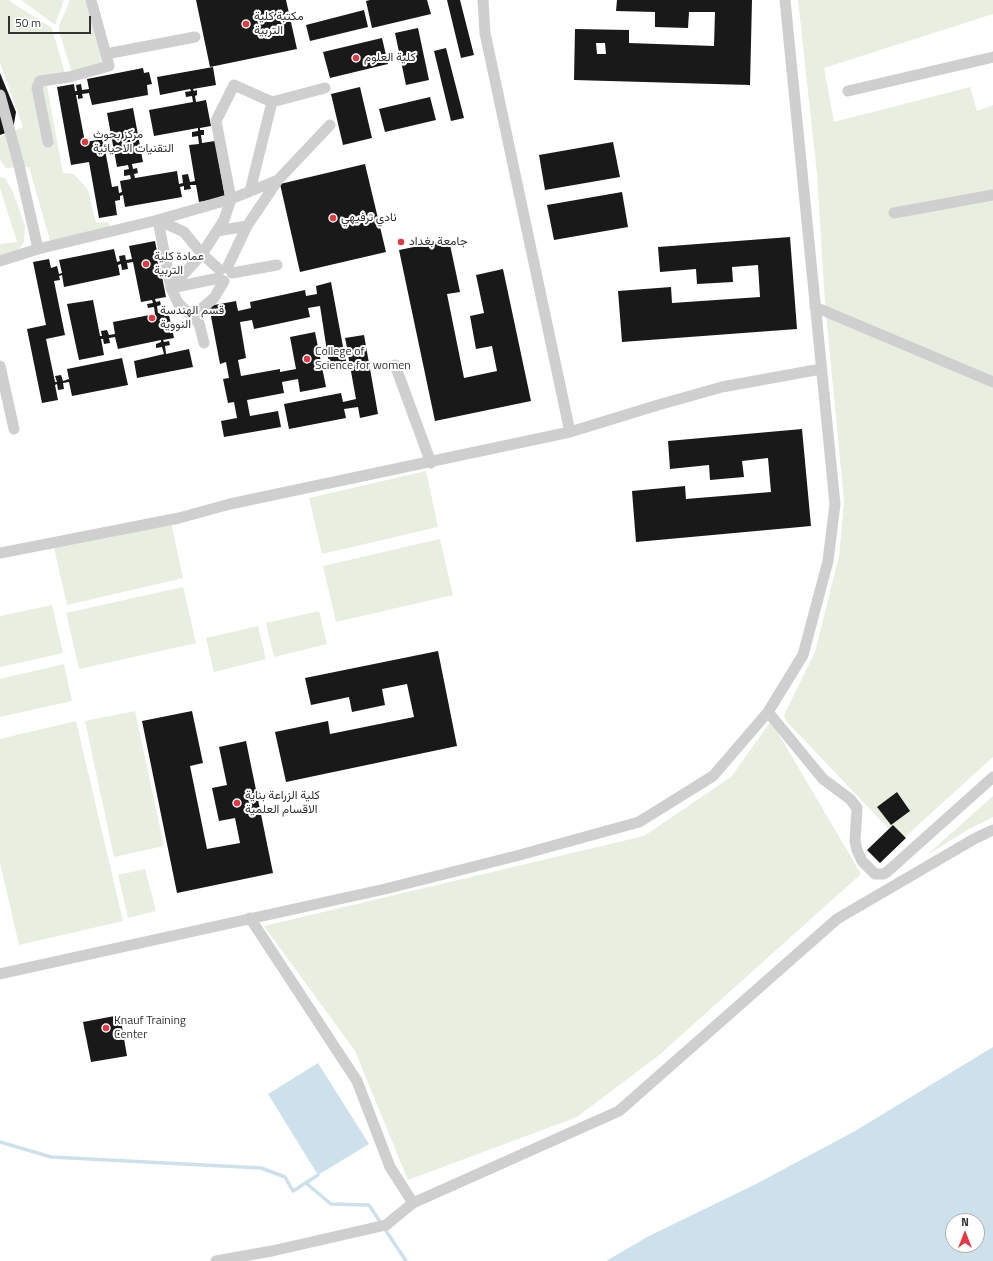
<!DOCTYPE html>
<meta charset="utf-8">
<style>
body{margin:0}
#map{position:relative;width:993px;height:1261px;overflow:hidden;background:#fff;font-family:"Titillium Web",sans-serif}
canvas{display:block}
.north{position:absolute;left:945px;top:1213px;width:40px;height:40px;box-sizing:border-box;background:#fff;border:1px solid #adadad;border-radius:50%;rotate:0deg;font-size:11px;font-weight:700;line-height:16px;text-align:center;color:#323232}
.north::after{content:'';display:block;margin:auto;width:14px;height:18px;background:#e63643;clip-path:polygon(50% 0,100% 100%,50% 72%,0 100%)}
.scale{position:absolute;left:8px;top:16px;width:83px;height:18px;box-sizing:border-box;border:2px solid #323232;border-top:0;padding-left:5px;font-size:12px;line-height:14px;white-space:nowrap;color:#323232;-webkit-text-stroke:3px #fff;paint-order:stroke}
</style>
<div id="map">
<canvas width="993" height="1261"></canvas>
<div class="north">N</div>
<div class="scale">50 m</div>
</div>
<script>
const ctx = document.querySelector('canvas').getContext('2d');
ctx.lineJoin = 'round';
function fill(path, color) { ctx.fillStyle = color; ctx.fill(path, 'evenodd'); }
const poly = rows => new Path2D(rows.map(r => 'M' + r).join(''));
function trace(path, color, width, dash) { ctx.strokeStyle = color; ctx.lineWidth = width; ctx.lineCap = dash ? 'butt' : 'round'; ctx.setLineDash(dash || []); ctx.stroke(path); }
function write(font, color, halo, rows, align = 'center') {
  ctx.font = font + ' "Titillium Web",Vazirmatn,sans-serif'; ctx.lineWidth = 4; ctx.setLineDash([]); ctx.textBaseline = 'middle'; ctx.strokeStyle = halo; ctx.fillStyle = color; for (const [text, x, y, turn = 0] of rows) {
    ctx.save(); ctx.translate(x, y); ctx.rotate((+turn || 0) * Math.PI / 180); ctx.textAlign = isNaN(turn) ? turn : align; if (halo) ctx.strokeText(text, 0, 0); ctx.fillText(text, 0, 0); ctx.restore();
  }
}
const green = poly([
 [0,0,8,0,52,28,67,81,47,86,63,173,74,174,88,190,96,223,108,222,111,230,51,244,29,167,6,168,0,160,0,137,23,127,0,63],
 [21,0,64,0,55,25],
 [70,0,86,0,104,72,74,80,59,31,59,26],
 [798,0,993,0,993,14,824,68,834,122,970,87,977,111,993,105,993,757,906,836,899,836,892,832,786,721,784,715,815,652,839,556,844,501,825,303,817,174],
 [0,177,5,178,13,192,25,226,24,242,14,257,0,259,0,243,1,244,17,242,0,188],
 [426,471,438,527,322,554,309,498],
 [171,522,183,578,67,605,54,548],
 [440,539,453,595,336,622,323,566],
 [183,587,196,643,79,669,66,613],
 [52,605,63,653,0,667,0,616],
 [319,611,327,644,274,657,266,623],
 [258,626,266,659,214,672,206,638],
 [64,664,72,701,0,717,0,679],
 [135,711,164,846,114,857,85,721],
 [76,721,123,921,19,945,0,862,0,739],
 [771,721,861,874,658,1056,577,1117,408,1180,355,1051,264,926,644,836,731,777],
 [993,796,993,817,969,829,927,855],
 [145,869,156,911,128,918,118,875]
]);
const water = poly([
 [993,1047,993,1261,606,1261,649,1236,756,1184,855,1131],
 [953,1221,977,1221,977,1245,953,1245],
 [318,1063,369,1144,318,1175,268,1094]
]);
const stream = poly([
 [0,1142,51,1157,261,1168,285,1177,293,1191,318,1175],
 [306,1183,331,1204,369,1205,406,1261]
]);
const building = poly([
 [196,0,286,0,297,49,210,67],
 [370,0,427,0,431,14,372,28,366,1],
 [447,0,460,0,474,55,461,58],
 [617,0,752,0,750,85,574,80,575,29,629,30,629,43,714,46,715,12,689,12,688,28,655,27,655,12,616,11],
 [596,43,605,43,606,54,597,54],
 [364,10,368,27,310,41,306,25],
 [418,28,429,80,406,85,395,33],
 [382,38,388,64,330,78,323,52],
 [446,48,464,118,451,121,434,51],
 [213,67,216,85,193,89,194,91,197,90,197,95,195,96,196,102,206,100,211,126,200,128,200,130,204,130,204,135,201,135,202,143,215,141,225,197,199,202,196,185,190,185,191,189,184,190,184,186,180,187,182,197,125,207,123,195,120,196,120,200,115,201,117,215,99,218,89,162,71,165,57,87,74,84,75,91,77,91,76,85,81,84,82,90,89,89,87,79,143,68,144,73,149,72,152,84,147,85,148,95,92,105,89,93,82,94,83,98,78,99,78,95,76,95,85,142,103,139,112,187,118,186,119,193,122,192,120,181,131,179,130,175,124,176,124,170,129,169,128,165,117,167,107,113,133,108,143,162,132,164,133,169,137,168,138,173,134,174,135,178,177,171,179,184,183,183,182,175,188,174,190,182,195,181,189,145,199,144,198,136,192,137,192,132,198,131,198,128,154,136,149,110,193,102,192,96,186,97,185,92,191,91,190,89,160,95,157,77],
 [0,73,16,112,13,130,0,135],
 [360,87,372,138,343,145,331,94],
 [430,97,436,120,385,132,379,109],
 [613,142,620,177,545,190,539,155],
 [365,164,386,252,300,272,280,184],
 [622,192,628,227,554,240,547,205],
 [790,237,797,329,622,342,618,291,671,287,672,303,760,297,758,265,732,267,733,282,697,284,696,269,660,272,658,247],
 [449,240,460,292,447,294,464,378,497,371,492,346,476,349,470,316,484,313,476,275,503,269,531,401,435,421,399,250],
 [155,241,166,297,155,299,156,302,160,301,161,305,157,306,158,313,168,311,174,338,163,340,164,342,169,341,170,345,165,346,166,354,189,349,193,367,137,378,134,361,164,354,162,347,156,348,156,344,161,342,161,340,118,349,115,337,109,338,110,343,104,344,103,339,101,339,104,355,79,360,67,304,93,300,100,336,102,336,101,331,107,330,109,335,115,334,113,322,155,314,154,307,148,308,147,304,153,303,152,300,141,302,133,262,127,263,128,269,122,270,121,264,118,265,120,275,64,287,62,275,59,276,60,280,54,281,65,335,46,339,55,382,57,382,55,376,61,375,63,381,69,379,67,369,122,358,128,385,72,396,69,382,63,383,64,389,58,390,57,384,55,385,58,400,42,403,27,329,46,325,33,262,49,259,51,268,57,266,59,274,62,273,59,260,114,249,117,262,120,261,119,256,125,255,126,260,132,259,129,246],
 [331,282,344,352,348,352,345,338,364,335,378,414,360,418,358,407,344,409,346,418,289,429,284,404,341,393,343,402,356,399,348,355,345,356,346,361,329,364,320,306,308,308,310,317,254,329,252,320,240,322,246,358,238,360,241,376,280,369,280,372,296,369,290,337,315,332,326,387,300,392,298,379,282,382,284,393,247,400,250,416,278,411,281,427,224,437,221,421,237,418,234,402,228,403,223,379,229,378,226,362,220,364,209,306,236,301,238,311,251,308,250,302,305,290,306,296,317,294,316,286],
 [802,429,811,526,636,542,632,491,685,486,686,499,771,492,768,458,742,461,744,477,710,480,709,465,670,469,668,441],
 [438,651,457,746,286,782,275,732,328,721,330,734,414,717,407,684,382,689,385,705,352,712,349,697,311,705,305,678],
 [192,711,203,763,190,766,207,849,240,843,235,818,219,821,212,788,227,785,219,747,246,741,273,873,177,893,142,721],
 [897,792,910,811,891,825,877,807],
 [893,825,906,838,880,863,867,850],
 [120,1015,127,1056,91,1062,83,1022]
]);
const minor = poly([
 [483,0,485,33,570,432],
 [106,54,195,37],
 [848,91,993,57],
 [0,95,19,165,38,249,0,261],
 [48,142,37,88,40,81,69,77,109,66,91,0],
 [250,191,272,102],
 [894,213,993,195],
 [158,220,171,288,178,303,199,323,204,343],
 [158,220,184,232,202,254,220,270],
 [217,231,247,226],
 [38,249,158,220,231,199,278,180,330,125],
 [227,268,247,226,278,180],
 [232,273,277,265],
 [171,288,202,254,224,220,231,199,216,121,234,85,272,102,325,88],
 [171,288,219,278],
 [815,307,993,382],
 [193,316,214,298,224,281],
 [395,365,431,463],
 [0,366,14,429],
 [0,553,179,518,230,504,570,432,658,405,722,387,821,369],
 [768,712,823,779,850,799,857,808,855,841,857,850,862,861,875,874,883,874,887,872,993,777],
 [250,918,357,1081,390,1167,413,1203],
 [0,974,385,889,516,856,639,822,713,776,768,712,803,655,828,561,835,504,785,0],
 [216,1261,272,1251,386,1225,413,1203,619,1111,837,919,974,839,993,830]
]);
const markers = [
 [246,24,4,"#e63643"],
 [356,58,4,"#e63643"],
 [85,142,4,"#e63643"],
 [333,218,4,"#e63643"],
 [401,242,4,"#e63643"],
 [146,264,4,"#e63643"],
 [152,318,4,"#e63643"],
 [307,359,4,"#e63643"],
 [237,803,4,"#e63643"],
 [106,1028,4,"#e63643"]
];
const poiNames = [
 ["مكتبة كلية",254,17],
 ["التربية",254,31],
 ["كلية العلوم",364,58],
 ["مركز بحوث",93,135],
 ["التقنيات الاحيائية",93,149],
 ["نادي ترفيهي",341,218],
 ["جامعة بغداد",409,242],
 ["عمادة كلية",154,257],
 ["التربية",154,271],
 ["قسم الهندسة",160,311],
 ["النووية",160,325],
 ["College of",315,352],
 ["Science for women",315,366],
 ["كلية الزراعة بناية",245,796],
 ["الاقسام العلمية",245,810],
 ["Knauf Training",114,1021],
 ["Center",114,1035]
];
fill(green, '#e8eee0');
fill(water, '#cde1ed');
trace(stream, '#cde1ed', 3.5);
fill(building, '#191919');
trace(minor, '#cfcfcf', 11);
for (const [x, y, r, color] of markers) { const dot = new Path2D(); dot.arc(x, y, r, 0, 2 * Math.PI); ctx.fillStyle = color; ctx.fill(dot); trace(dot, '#fff', 1.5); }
write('12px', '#323232', '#fff', poiNames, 'left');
</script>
